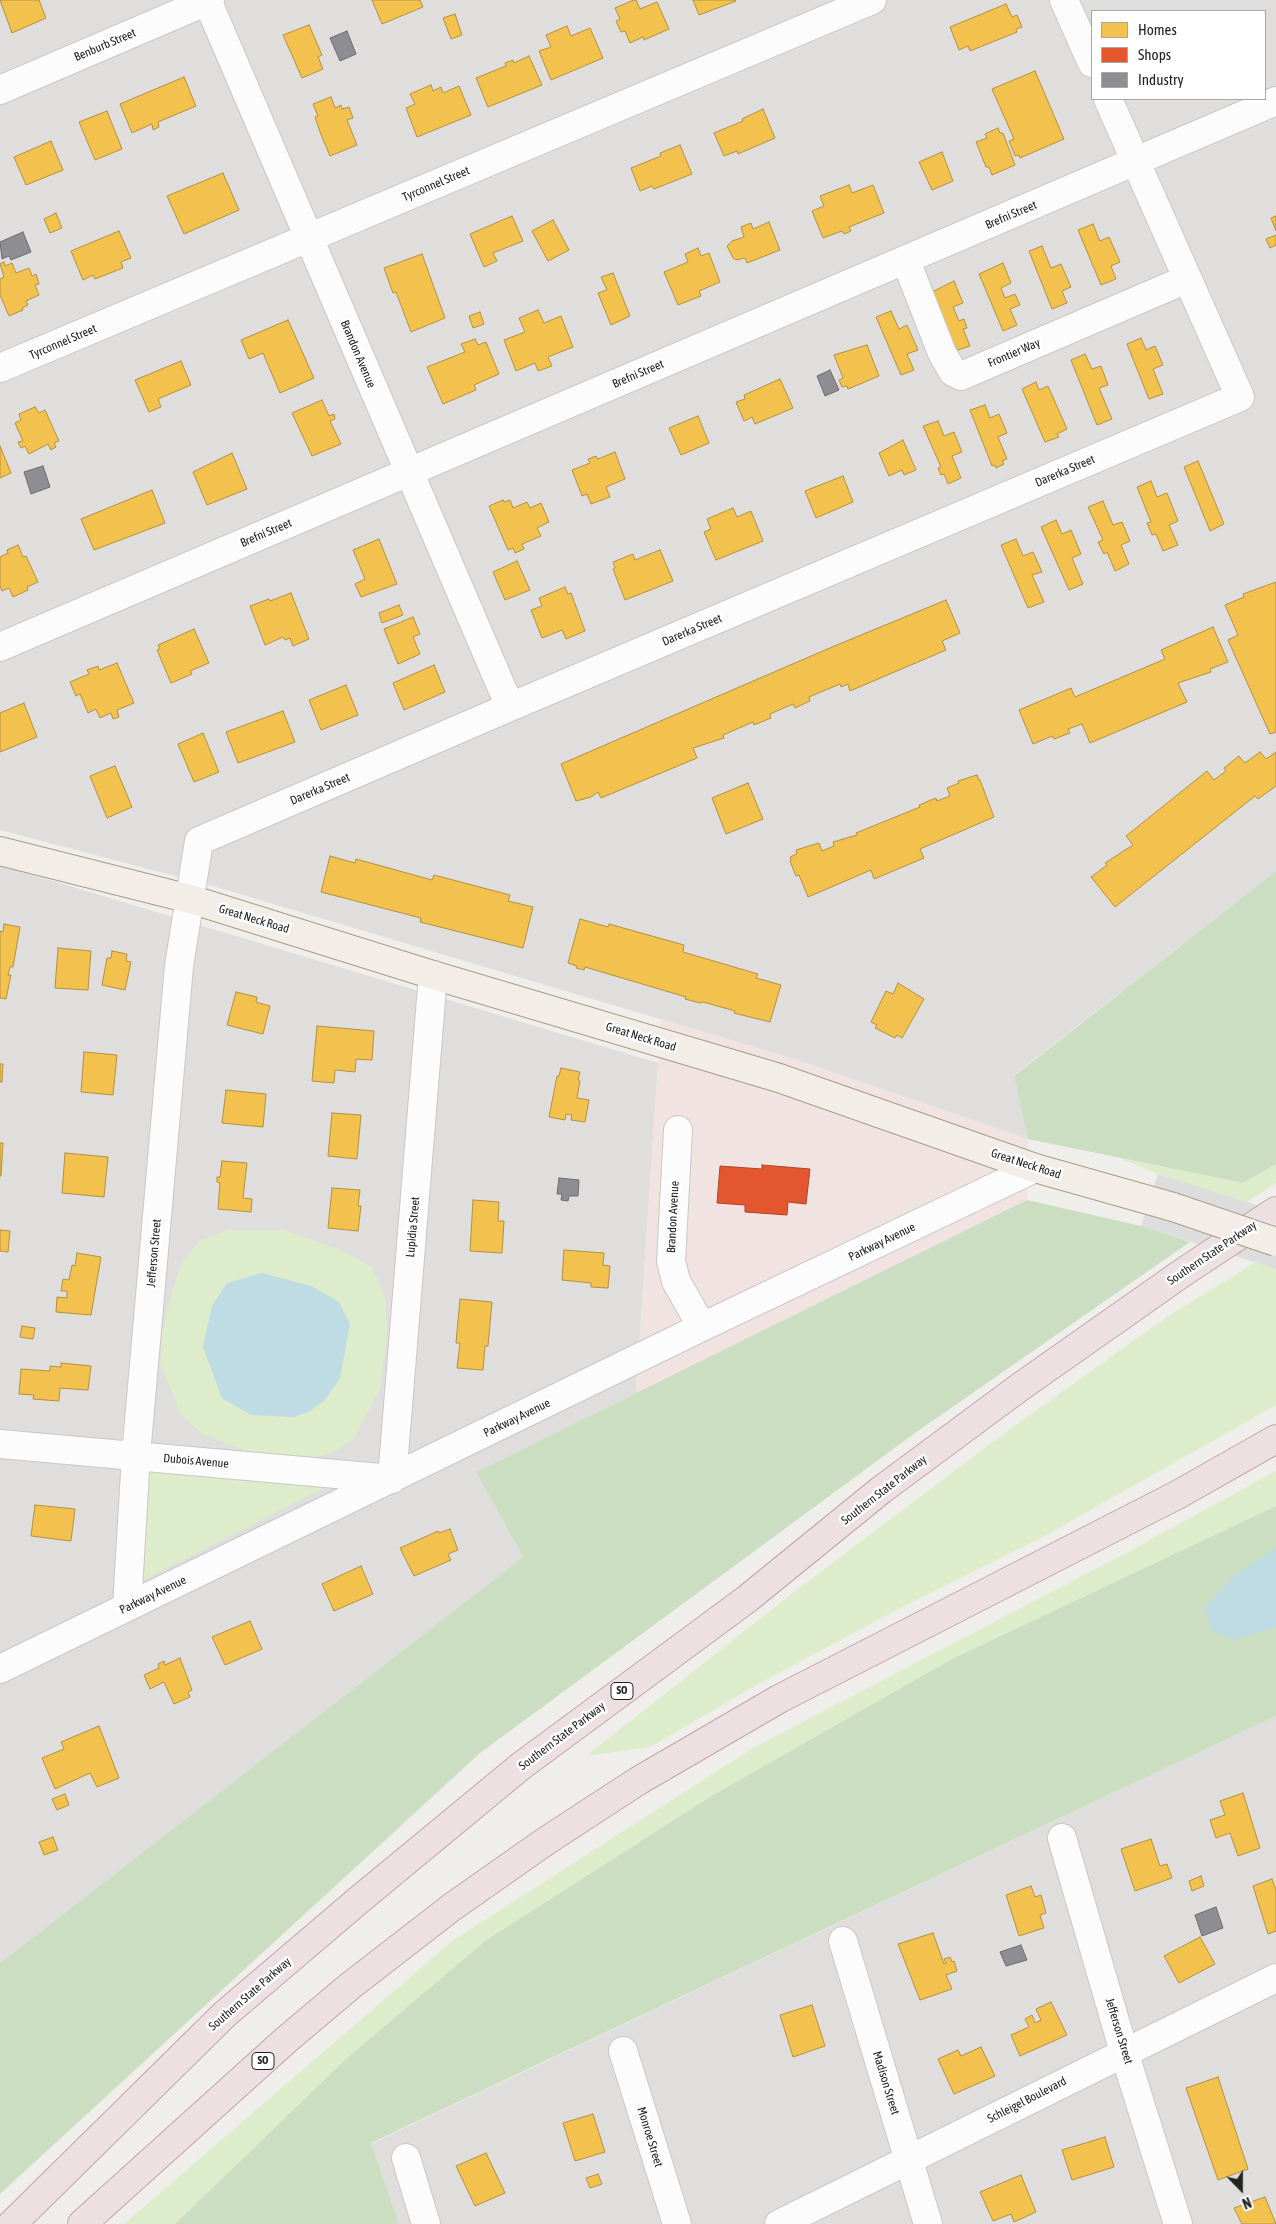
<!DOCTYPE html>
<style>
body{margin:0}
#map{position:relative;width:1276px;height:2224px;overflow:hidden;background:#f0eeeb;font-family:"Asap Condensed",sans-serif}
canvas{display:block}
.legend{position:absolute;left:1091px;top:10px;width:175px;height:90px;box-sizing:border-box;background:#fff;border:1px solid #a7a7a7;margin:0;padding:6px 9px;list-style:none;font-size:15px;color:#222}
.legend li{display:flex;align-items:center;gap:10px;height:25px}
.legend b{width:25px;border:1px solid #a7a7a7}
.north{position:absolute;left:1216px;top:2164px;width:50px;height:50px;-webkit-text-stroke:4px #fff;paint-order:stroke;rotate:158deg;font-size:14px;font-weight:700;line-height:20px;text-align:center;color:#222}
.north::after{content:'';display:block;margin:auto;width:18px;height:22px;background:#222;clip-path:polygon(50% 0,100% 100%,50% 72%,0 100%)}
</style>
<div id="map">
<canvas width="1276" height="2224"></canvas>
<ul class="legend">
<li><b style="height:14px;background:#f2c14e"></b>Homes</li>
<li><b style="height:14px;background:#e4572e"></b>Shops</li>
<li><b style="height:14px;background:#8d8d92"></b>Industry</li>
</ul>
<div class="north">N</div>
</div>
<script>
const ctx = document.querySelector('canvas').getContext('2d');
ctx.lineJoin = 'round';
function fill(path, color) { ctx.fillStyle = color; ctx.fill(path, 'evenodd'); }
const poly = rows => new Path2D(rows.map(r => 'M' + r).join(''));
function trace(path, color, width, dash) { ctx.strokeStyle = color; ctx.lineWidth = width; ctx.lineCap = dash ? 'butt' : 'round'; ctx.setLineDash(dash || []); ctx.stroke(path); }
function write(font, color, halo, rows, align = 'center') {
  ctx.font = font + ' "Asap Condensed",sans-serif'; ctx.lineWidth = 5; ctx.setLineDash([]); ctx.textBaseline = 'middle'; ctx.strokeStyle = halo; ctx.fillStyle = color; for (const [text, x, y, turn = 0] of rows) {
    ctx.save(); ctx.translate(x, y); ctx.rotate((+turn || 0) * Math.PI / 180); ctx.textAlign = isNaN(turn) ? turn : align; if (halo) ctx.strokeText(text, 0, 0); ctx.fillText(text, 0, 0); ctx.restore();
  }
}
const residential = poly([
 [0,0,1276,0,1276,871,1014,1075,1028,1139,794,1059,213,886,0,830],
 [1092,11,1265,11,1265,99,1092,99],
 [0,865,658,1063,636,1393,476,1472,523,1557,0,1963],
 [1276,1716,1276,2224,399,2224,371,2144]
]);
const commercial = poly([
 [661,1019,794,1059,1028,1139,1027,1200,636,1393]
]);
const grass = poly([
 [1119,1158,1243,1183,1276,1164,1276,1183,1247,1202,1158,1174],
 [228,1230,284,1230,348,1253,373,1268,386,1301,387,1339,380,1389,353,1440,332,1453,309,1459,253,1454,203,1434,182,1416,160,1364,162,1335,170,1300,180,1266,199,1241],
 [1276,1250,1276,1405,1043,1537,906,1605,760,1683,650,1747,586,1756,794,1592,1006,1432,1168,1316],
 [148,1471,333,1483,138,1583],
 [1276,1471,1276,1506,952,1659,713,1795,485,1941,347,2058,175,2224,124,2224,452,1941,753,1748,1128,1552]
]);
const forest = poly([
 [1276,871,1276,1164,1243,1183,1028,1139,1014,1076],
 [1027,1200,1141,1226,1190,1242,915,1433,480,1753,0,2194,0,1963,523,1557,476,1472],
 [1276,1506,1276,1716,371,2143,399,2224,175,2224,347,2058,485,1941,713,1795,952,1659]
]);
const parking = poly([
 [387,777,553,828,533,892,286,822]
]);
const water = poly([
 [262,1273,311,1286,339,1302,350,1324,340,1378,324,1401,308,1412,294,1417,251,1415,222,1398,203,1347,212,1306,227,1283],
 [1276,1548,1276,1627,1234,1640,1211,1630,1205,1607,1235,1575]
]);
const pier = poly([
 [1158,1174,1276,1211,1276,1269,1141,1226]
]);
const homes = poly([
 [0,0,39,0,46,18,12,33,0,0],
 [372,0,420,0,423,7,382,24,372,0],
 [634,0,636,0,640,9,657,2,669,29,644,40,643,37,630,43,625,31,621,32,616,21,620,19,615,8,634,0],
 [693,0,735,0,736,1,699,15,693,0],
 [1006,4,1012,17,1017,15,1022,27,1016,29,1017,32,970,51,968,46,959,50,950,27,1006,4],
 [455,14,462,35,451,39,443,18,455,14],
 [309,25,322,55,318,57,323,69,302,78,283,35,309,25],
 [567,26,571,36,590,28,603,58,551,80,539,51,551,47,546,35,567,26],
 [529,56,542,85,488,107,476,78,506,66,505,63,513,60,514,63,529,56],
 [1035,71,1064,139,1020,158,1019,155,1015,156,1009,141,1014,139,992,89,1035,71],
 [184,77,196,106,158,122,159,127,153,130,152,124,132,133,120,104,184,77],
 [431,85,433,91,441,87,443,93,459,86,471,115,417,137,406,108,415,104,410,94,431,85],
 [331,97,335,108,341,105,342,109,349,107,353,118,347,120,357,145,330,156,320,132,315,117,318,116,313,104,331,97],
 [763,109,775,138,738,154,737,151,724,156,714,133,743,121,742,119,763,109],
 [107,111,122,149,95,160,79,122,107,111],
 [998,128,1000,133,1003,133,1015,165,992,175,989,167,986,167,976,142,987,138,985,134,998,128],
 [51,141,63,170,26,185,14,157,51,141],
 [680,145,692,174,654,189,652,186,640,191,631,168,661,156,660,153,680,145],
 [942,152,953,181,932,190,919,162,942,152],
 [223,173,239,210,184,234,167,196,223,173],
 [849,185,852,193,873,185,884,213,849,227,851,231,844,234,842,231,823,238,812,211,824,206,820,196,849,185],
 [56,213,62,228,50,233,44,219,56,213],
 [512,216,523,241,493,253,497,261,484,267,470,234,512,216],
 [1276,216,1276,231,1271,218,1276,216],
 [553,220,569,250,548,261,532,231,553,220],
 [769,222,780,250,747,263,745,258,736,260,733,258,727,246,732,241,744,237,741,227,751,223,753,229,769,222],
 [1093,224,1100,241,1109,237,1120,262,1111,266,1116,279,1101,285,1078,230,1093,224],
 [119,231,131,258,121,262,123,268,95,279,93,275,83,280,71,251,119,231],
 [1276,235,1276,245,1270,248,1266,239,1276,235],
 [1042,246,1051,268,1061,264,1071,287,1062,291,1067,303,1052,309,1029,251,1042,246],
 [698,248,701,256,709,253,720,282,699,291,701,296,678,305,664,272,688,262,685,254,698,248],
 [422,254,445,318,411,332,396,292,393,293,384,268,422,254],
 [4,262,5,266,12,263,16,273,29,268,32,276,36,274,39,284,35,285,39,295,26,301,28,305,22,308,23,310,9,316,0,295,0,279,4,277,0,264,4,262],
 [1003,263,1011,283,1001,288,1005,298,1015,294,1020,305,1010,309,1017,325,1003,331,979,274,1003,263],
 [613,273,630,316,611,325,598,293,607,290,601,277,613,273],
 [954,281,963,303,953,307,959,321,964,319,967,328,963,329,970,346,955,351,928,294,954,281],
 [538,310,544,323,561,316,573,347,548,357,552,366,538,371,535,363,516,371,504,340,525,332,519,318,538,310],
 [891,311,899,329,907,325,918,350,907,354,914,370,901,375,876,317,891,311],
 [480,312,484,324,473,328,469,316,480,312],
 [288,320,314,378,280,393,263,353,249,359,241,340,288,320],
 [1141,338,1146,350,1155,346,1163,365,1153,369,1163,394,1149,399,1127,344,1141,338],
 [475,339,478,345,486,342,499,374,474,385,476,390,443,404,427,367,465,352,461,344,475,339],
 [867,345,879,376,848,389,847,386,842,387,839,380,843,378,834,355,867,345],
 [1085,354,1092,369,1101,366,1108,385,1099,388,1112,419,1097,425,1071,360,1085,354],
 [181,361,191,385,158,399,161,407,149,412,135,380,181,361],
 [780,379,793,408,755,424,752,417,744,421,736,402,745,399,744,395,780,379],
 [1036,382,1039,390,1048,386,1067,429,1057,434,1059,437,1045,442,1022,389,1036,382],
 [322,400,329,416,334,414,335,419,330,421,341,444,312,456,292,413,322,400],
 [985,405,990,418,999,414,1007,433,998,437,1007,459,1002,461,1004,464,996,468,995,465,992,466,970,410,985,405],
 [35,407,39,413,45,410,59,441,54,443,56,447,51,450,48,444,29,454,25,446,21,448,18,442,23,441,15,423,21,420,19,414,35,407],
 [698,416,709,443,681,455,669,428,698,416],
 [938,421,944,436,954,432,962,452,952,456,961,478,948,484,944,474,941,475,938,468,941,467,923,426,938,421],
 [903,440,916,470,904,475,902,470,889,476,879,453,903,440],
 [0,446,11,473,0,478,0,446],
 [615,452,625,479,606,487,610,497,591,504,587,494,582,496,572,470,590,463,588,459,596,456,598,459,615,452],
 [232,453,247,489,207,505,193,472,232,453],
 [1198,461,1224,524,1210,531,1184,467,1198,461],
 [843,476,853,502,816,518,805,491,843,476],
 [1151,481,1157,497,1167,493,1178,521,1169,525,1178,545,1163,551,1156,534,1152,535,1147,523,1151,522,1137,487,1151,481],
 [152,490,165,523,94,550,81,519,152,490],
 [503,500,504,502,510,500,513,508,527,502,530,508,541,503,549,522,537,528,541,536,522,544,524,549,515,553,513,548,508,550,489,506,503,500],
 [1103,501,1113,525,1122,522,1130,541,1121,545,1129,564,1115,571,1107,552,1104,554,1098,542,1103,540,1088,507,1103,501],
 [733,508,737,517,751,511,763,541,716,560,704,532,711,529,707,519,733,508],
 [1056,520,1062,534,1071,530,1081,554,1072,558,1083,584,1069,590,1041,527,1056,520],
 [379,539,397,584,361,597,355,584,365,579,353,550,379,539],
 [1016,539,1023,556,1033,552,1042,572,1032,575,1044,602,1028,608,1001,545,1016,539],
 [18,545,23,557,26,556,38,582,27,587,28,590,13,597,9,588,2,591,0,586,0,557,8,553,7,550,18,545],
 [660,550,673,581,625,600,613,569,615,568,613,562,633,554,635,560,660,550],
 [517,561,530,590,505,600,493,572,517,561],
 [1276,582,1276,732,1270,734,1228,640,1238,635,1225,605,1244,597,1243,594,1276,582],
 [565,587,568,594,571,593,585,631,566,639,562,630,542,638,531,610,542,606,539,598,565,587],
 [291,593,309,639,293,646,290,638,285,640,283,637,265,645,250,606,269,599,270,601,291,593],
 [946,600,960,633,942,641,946,650,850,691,848,684,841,687,840,684,809,697,810,701,795,708,793,704,770,714,771,718,754,725,753,722,723,735,724,738,693,748,697,758,601,798,598,792,591,797,576,801,561,764,832,647,946,600],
 [399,605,403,615,382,623,379,613,399,605],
 [413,617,420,634,413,637,420,654,398,664,384,629,413,617],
 [1213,627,1228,662,1210,669,1211,672,1178,683,1187,702,1090,743,1082,724,1068,729,1070,733,1054,739,1052,736,1033,744,1019,710,1071,688,1075,697,1165,659,1161,650,1213,627],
 [194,629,209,663,190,671,192,674,171,683,157,650,160,649,158,645,194,629],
 [117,663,134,703,117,710,119,717,113,719,111,713,100,718,96,709,88,713,80,694,76,696,70,682,89,674,87,670,98,666,99,670,117,663],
 [434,665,445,692,404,710,393,683,434,665],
 [346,685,358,715,321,730,309,700,346,685],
 [24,703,37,737,0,752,0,713,24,703],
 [283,711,295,742,238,763,226,732,283,711],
 [203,733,219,772,194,782,178,744,203,733],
 [1260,752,1266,759,1276,752,1276,786,1258,799,1255,796,1115,907,1091,877,1107,865,1105,863,1133,845,1126,836,1207,771,1214,780,1226,771,1224,768,1239,756,1245,763,1260,752],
 [115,766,132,807,107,818,90,776,115,766],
 [977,775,979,780,980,780,994,817,920,849,924,858,874,879,871,870,808,897,799,875,796,876,790,861,791,860,790,857,797,854,796,850,819,843,822,851,834,846,833,842,857,835,856,833,920,807,919,805,936,798,937,801,950,796,947,788,959,783,958,781,977,775],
 [748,783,763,819,726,834,712,798,748,783],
 [330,856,355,863,356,859,432,880,434,875,510,895,508,901,533,907,523,948,420,922,421,918,321,892,330,856],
 [580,919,608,927,609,924,684,945,683,952,758,974,756,978,781,985,770,1022,734,1013,735,1011,703,1002,700,1003,685,999,686,997,585,967,584,970,576,968,577,966,568,963,580,919],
 [4,924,20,927,13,967,10,967,8,975,11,975,6,999,0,998,0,931,3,932,4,924],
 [58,948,91,951,88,990,55,988,58,948],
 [112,951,127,954,126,961,131,962,125,990,102,985,107,958,111,958,112,951],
 [898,983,924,999,902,1038,897,1035,895,1038,875,1028,877,1025,871,1022,886,991,893,994,898,983],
 [236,992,257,997,256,1002,270,1006,263,1034,227,1025,236,992],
 [317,1026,374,1031,372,1060,356,1059,355,1072,335,1070,334,1083,312,1081,317,1026],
 [84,1052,117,1055,113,1095,81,1092,84,1052],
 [0,1064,3,1064,2,1082,0,1082,0,1064],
 [561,1068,580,1072,578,1080,580,1081,577,1098,589,1100,585,1122,571,1120,572,1115,566,1114,565,1120,549,1117,557,1076,559,1076,561,1068],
 [226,1090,266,1094,263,1127,222,1123,226,1090],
 [332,1113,361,1115,357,1159,328,1156,332,1113],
 [0,1143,3,1143,1,1176,0,1176,0,1143],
 [65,1153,108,1157,104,1197,62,1193,65,1153],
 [222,1161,247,1163,243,1198,252,1199,251,1212,218,1209,220,1183,217,1182,217,1177,220,1177,222,1161],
 [332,1188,360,1190,358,1206,361,1206,358,1231,328,1228,332,1188],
 [473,1200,499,1202,498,1221,504,1221,502,1253,470,1251,473,1200],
 [0,1230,10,1231,8,1252,0,1251,0,1230],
 [564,1250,604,1253,603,1265,610,1266,608,1288,591,1287,591,1283,562,1280,564,1250],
 [77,1253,101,1257,91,1315,56,1312,57,1297,67,1298,67,1291,61,1291,63,1279,69,1280,72,1265,75,1266,77,1253],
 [460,1299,492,1302,488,1346,485,1346,483,1370,457,1368,460,1343,456,1343,460,1299],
 [22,1326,35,1328,33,1339,20,1337,22,1326],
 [61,1363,91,1366,88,1390,60,1388,59,1401,33,1399,34,1395,19,1394,21,1369,50,1371,50,1366,61,1367,61,1363],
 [35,1505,75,1509,71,1541,31,1536,35,1505],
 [450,1529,458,1550,448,1554,451,1560,414,1576,400,1548,438,1531,439,1533,450,1529],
 [361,1566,373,1594,334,1611,322,1584,361,1566],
 [250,1621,262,1649,225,1665,212,1637,250,1621],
 [180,1658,192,1690,188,1692,190,1697,174,1704,164,1682,150,1689,144,1675,159,1668,158,1664,164,1661,165,1665,180,1658],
 [99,1726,119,1778,97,1787,90,1773,55,1789,42,1758,64,1749,61,1742,99,1726],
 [1243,1793,1260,1848,1238,1856,1230,1833,1216,1838,1210,1820,1225,1815,1220,1801,1243,1793],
 [65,1794,69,1805,57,1810,52,1799,65,1794],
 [53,1837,58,1850,44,1855,39,1842,53,1837],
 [1151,1839,1160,1866,1167,1864,1172,1878,1135,1891,1121,1849,1151,1839],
 [1201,1876,1204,1886,1192,1891,1189,1881,1201,1876],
 [1272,1879,1276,1890,1276,1931,1268,1934,1253,1886,1272,1879],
 [1031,1886,1035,1897,1041,1895,1046,1913,1040,1915,1044,1928,1019,1936,1006,1895,1031,1886],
 [933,1933,944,1964,946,1963,944,1959,950,1957,952,1962,954,1961,957,1971,946,1975,952,1989,920,2000,898,1944,933,1933],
 [1200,1937,1215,1964,1179,1983,1164,1956,1200,1937],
 [1051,2002,1067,2035,1020,2056,1011,2035,1029,2027,1025,2019,1032,2015,1035,2023,1041,2020,1036,2009,1051,2002],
 [812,2005,825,2046,793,2057,780,2015,812,2005],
 [981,2047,995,2076,954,2094,938,2059,958,2050,961,2056,981,2047],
 [1218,2077,1248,2169,1218,2180,1186,2088,1218,2077],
 [593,2114,605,2152,575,2161,563,2123,593,2114],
 [1105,2137,1114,2167,1072,2180,1062,2150,1105,2137],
 [486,2153,505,2193,475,2206,456,2166,486,2153],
 [598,2174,602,2184,590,2188,586,2178,598,2174],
 [1021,2175,1036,2212,1014,2222,1011,2214,993,2221,980,2192,1021,2175],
 [1265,2197,1276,2224,1242,2224,1234,2208,1265,2197]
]);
const shops = poly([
 [762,1165,810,1169,806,1204,788,1202,787,1215,745,1212,745,1205,717,1203,720,1166,762,1169,762,1165]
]);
const industry = poly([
 [347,31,356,54,340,61,330,38,347,31],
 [23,232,31,252,11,260,9,256,2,259,0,242,23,232],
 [830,370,839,390,825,396,817,376,830,370],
 [43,466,50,487,31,494,24,472,43,466],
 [559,1178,579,1180,578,1196,569,1196,568,1201,561,1200,562,1194,557,1194,559,1178],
 [1216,1907,1223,1928,1202,1936,1195,1915,1216,1907],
 [1021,1945,1027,1960,1006,1966,1000,1952,1021,1945]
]);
const minor = poly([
 [207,0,510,707],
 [1064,0,1092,63],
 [0,90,210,0],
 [906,261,942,353,953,372,961,376,1187,279],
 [0,368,872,0],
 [0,647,1276,101],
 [678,1130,671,1261,676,1281,702,1327],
 [0,1444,392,1479,433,975],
 [127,1607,136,1455,179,966,199,841,510,707,1240,397,1108,99],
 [0,1669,702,1327,1035,1168],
 [1062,1838,1124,2052,1178,2224],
 [843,1941,928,2224],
 [623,2051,677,2224],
 [406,2158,426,2224],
 [779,2224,1276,1978]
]);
const major = poly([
 [0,851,190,899,433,975,779,1078,1035,1168,1173,1207]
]);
const highway = poly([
 [12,2224,225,2014,360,1899,521,1766,747,1599,881,1490,1020,1387,1185,1271,1276,1211],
 [82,2224,286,2040,350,1986,452,1907,546,1841,638,1781,779,1699,1179,1494,1276,1439]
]);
const majorBridge = poly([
 [1173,1207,1276,1242]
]);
const shields = [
 [622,1691,22],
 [263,2061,22]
];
const shieldNames = [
 ["SO",622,1691],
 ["SO",263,2061]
];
const streetNames = [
 ["Benburb Street",105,45,-23],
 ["Tyrconnel Street",436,184,-23],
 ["Brefni Street",1011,215,-23],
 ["Tyrconnel Street",63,342,-23],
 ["Frontier Way",1014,353,-23],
 ["Brandon Avenue",358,354,67],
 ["Brefni Street",638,374,-23],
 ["Darerka Street",1065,471,-23],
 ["Brefni Street",266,533,-23],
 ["Darerka Street",692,630,-23],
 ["Darerka Street",320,789,-23],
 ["Great Neck Road",254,919,17],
 ["Great Neck Road",641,1037,17],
 ["Great Neck Road",1026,1164,18],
 ["Brandon Avenue",673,1217,-87],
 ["Lupidia Street",413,1227,-85],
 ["Parkway Avenue",882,1242,-26],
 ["Jefferson Street",154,1253,-85],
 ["Southern State Parkway",1212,1253,-34],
 ["Parkway Avenue",517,1418,-26],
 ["Dubois Avenue",196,1461,5],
 ["Southern State Parkway",884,1490,-38],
 ["Parkway Avenue",153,1595,-26],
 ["Southern State Parkway",562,1736,-37],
 ["Southern State Parkway",250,1994,-41],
 ["Jefferson Street",1119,2031,73],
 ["Madison Street",886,2083,73],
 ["Schleigel Boulevard",1027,2100,-27],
 ["Monroe Street",650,2137,73]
];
fill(residential, '#dfdedc');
fill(commercial, '#f1e3e1');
fill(grass, '#ddeccb');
fill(forest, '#cbdec1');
fill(parking, '#e0dfde');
fill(water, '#bfdbe3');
fill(pier, '#dedddd');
fill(homes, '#f2c14e');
trace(homes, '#b49141', 1);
fill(shops, '#e4572e');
trace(shops, '#aa472a', 1);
fill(industry, '#8d8d92');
trace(industry, '#6d6d70', 1);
trace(minor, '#c9c8c7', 30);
trace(major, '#a79c86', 30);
trace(highway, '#c5a2ac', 30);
trace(minor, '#fdfcfc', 28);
trace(major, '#f3ede7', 28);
trace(highway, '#ece0e2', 28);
trace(majorBridge, '#a79c86', 30, []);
trace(majorBridge, '#f3ede7', 28);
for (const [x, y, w] of shields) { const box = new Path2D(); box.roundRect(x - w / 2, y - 8.5, w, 17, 4); ctx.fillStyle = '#fff'; ctx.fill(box); trace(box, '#222', 1); }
write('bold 11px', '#222', null, shieldNames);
write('12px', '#222', '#fff', streetNames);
</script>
